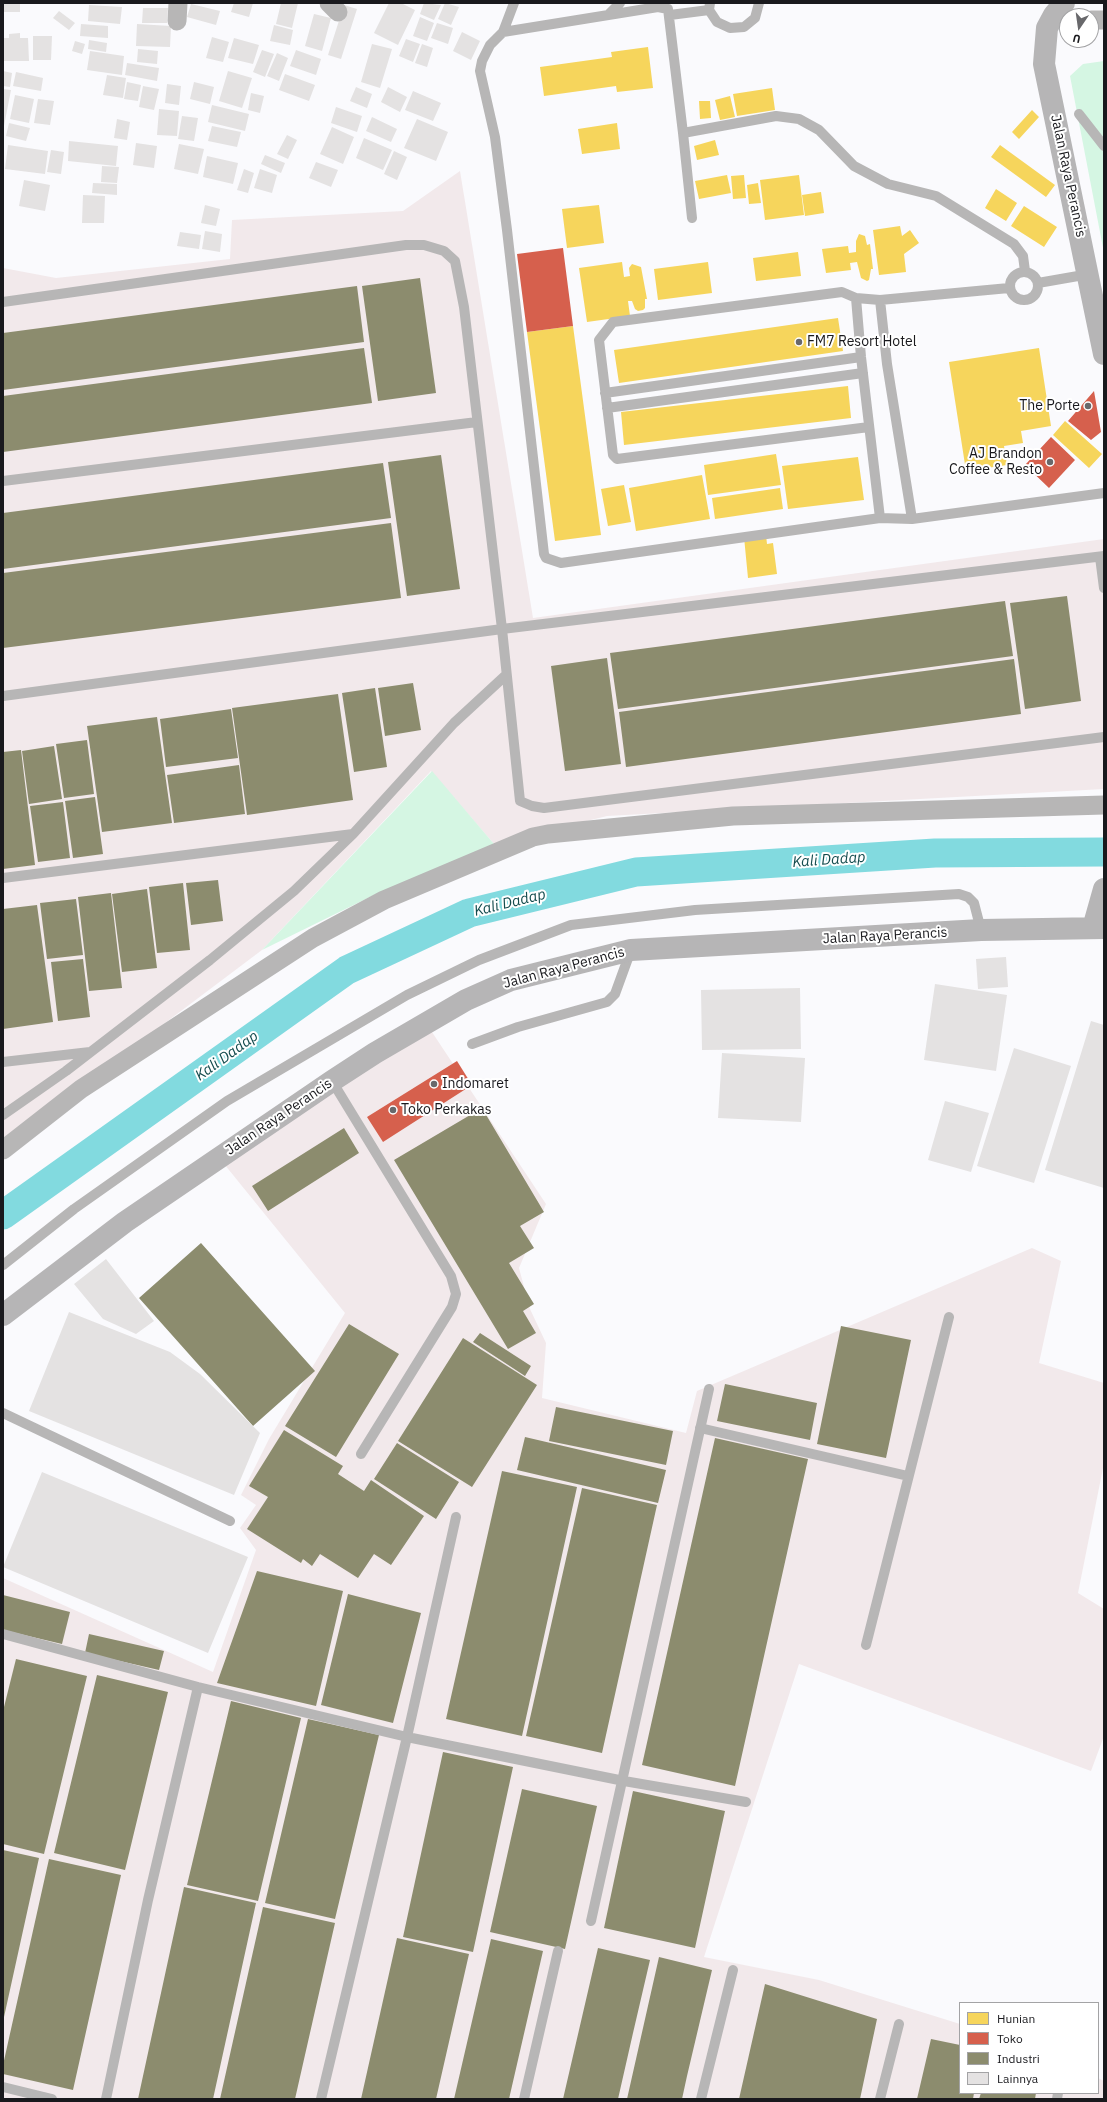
<!DOCTYPE html>
<style>
body{margin:0}
#map{position:relative;width:1107px;height:2102px;overflow:hidden;background:#fafafd;font-family:"IBM Plex Sans",sans-serif}
canvas{display:block}
.frame{position:absolute;inset:0;border:4px solid #19191d;pointer-events:none}
.legend{position:absolute;left:959px;top:2002px;width:140px;height:92px;box-sizing:border-box;background:#fff;border:1px solid #a3a3a5;margin:0;padding:5px 7px;list-style:none;font-size:12px;color:#19191d}
.legend li{display:flex;align-items:center;gap:8px;height:20px}
.legend b{width:20px;border:1px solid #a3a3a5}
.north{position:absolute;left:1059px;top:8px;width:40px;height:40px;box-sizing:border-box;background:#fff;border:1px solid #a3a3a5;border-radius:50%;rotate:193deg;font-size:11px;font-weight:700;line-height:16px;text-align:center;color:#19191d}
.north::after{content:'';display:block;margin:auto;width:14px;height:18px;background:#68686b;clip-path:polygon(50% 0,100% 100%,50% 72%,0 100%)}
</style>
<div id="map">
<canvas width="1107" height="2102"></canvas>
<div class="frame"></div>
<ul class="legend">
<li><b style="height:11px;background:#f6d55c"></b>Hunian</li>
<li><b style="height:11px;background:#d6604d"></b>Toko</li>
<li><b style="height:11px;background:#8c8c6e"></b>Industri</li>
<li><b style="height:11px;background:#e4e2e2"></b>Lainnya</li>
</ul>
<div class="north">U</div>
</div>
<script>
const ctx = document.querySelector('canvas').getContext('2d');
ctx.lineJoin = 'round';
function fill(path, color) { ctx.fillStyle = color; ctx.fill(path, 'evenodd'); }
const poly = rows => new Path2D(rows.map(r => 'M' + r).join(''));
function trace(path, color, width, dash) { ctx.strokeStyle = color; ctx.lineWidth = width; ctx.lineCap = dash ? 'butt' : 'round'; ctx.setLineDash(dash || []); ctx.stroke(path); }
function write(font, color, halo, rows, align = 'center') {
  ctx.font = font + ' "IBM Plex Sans",sans-serif'; ctx.lineWidth = 4; ctx.setLineDash([]); ctx.textBaseline = 'middle'; ctx.strokeStyle = halo; ctx.fillStyle = color; for (const [text, x, y, turn = 0] of rows) {
    ctx.save(); ctx.translate(x, y); ctx.rotate((+turn || 0) * Math.PI / 180); ctx.textAlign = isNaN(turn) ? turn : align; if (halo) ctx.strokeText(text, 0, 0); ctx.fillText(text, 0, 0); ctx.restore();
  }
}
const industrial = poly([
 [460,171,533,618,1104,539,1104,789,607,816,494,844,431,771,262,950,3,1145,3,268,56,278,230,259,232,220,403,211],
 [422,1017,546,1204,519,1268,530,1309,546,1343,542,1398,686,1433,697,1391,1032,1248,1061,1261,1039,1363,1104,1383,1104,1463,1078,1593,1104,1609,1104,1736,1091,1771,799,1664,704,1957,819,1980,960,2024,960,2093,1098,2093,1098,2078,1104,2081,1104,2099,3,2099,3,1578,213,1672,256,1550,240,1528,256,1505,241,1495,269,1439,345,1313,216,1154]
]);
const green = poly([
 [1104,61,1104,253,1070,76,1083,64],
 [432,771,494,844,376,894,262,950]
]);
const homes = poly([
 [648,47,653,88,617,92,616,86,544,96,540,67,612,57,611,52],
 [772,88,775,110,737,116,733,94],
 [730,96,735,117,720,120,715,100],
 [699,101,710,101,711,118,700,119],
 [1032,110,1039,117,1019,139,1012,132],
 [617,123,620,149,582,154,578,129],
 [715,140,719,155,697,160,694,146],
 [1000,145,1055,185,1046,197,991,157],
 [727,175,731,193,699,199,695,181],
 [744,175,746,198,733,199,731,176],
 [799,175,804,215,765,220,760,180],
 [758,183,761,203,749,204,747,185],
 [996,189,1017,203,1006,221,985,208],
 [821,192,824,213,805,216,802,195],
 [599,205,604,243,567,248,562,209],
 [1024,206,1057,227,1044,247,1011,226],
 [900,226,902,236,910,230,919,243,904,254,906,272,879,275,873,230],
 [859,234,865,236,867,245,870,244,873,269,871,269,869,280,867,281,861,278,857,262,850,263,851,270,826,273,822,249,848,246,849,253,856,252,856,241],
 [798,252,801,276,756,281,753,258],
 [622,262,624,277,630,276,629,268,632,264,641,267,647,299,645,299,645,308,643,310,638,311,635,309,632,301,628,301,630,316,587,322,579,268],
 [708,262,712,293,658,300,654,269],
 [838,318,843,351,619,383,614,350],
 [573,326,601,535,555,541,527,332],
 [1039,348,1051,426,1021,431,1023,443,1004,446,1007,465,966,471,949,362],
 [848,386,851,418,624,445,621,412],
 [1065,421,1102,454,1089,468,1053,435],
 [776,454,781,485,708,495,704,465],
 [858,457,864,500,788,509,782,466],
 [702,475,710,519,636,531,629,488],
 [624,485,631,522,608,526,601,489],
 [780,488,783,509,715,519,712,498],
 [766,535,767,544,773,543,777,574,748,578,744,537]
]);
const shops = poly([
 [563,248,573,326,527,332,517,254],
 [1094,391,1101,432,1091,440,1068,421],
 [1051,437,1075,460,1049,488,1025,465],
 [457,1061,472,1085,383,1142,367,1117]
]);
const industry = poly([
 [420,278,436,393,378,401,362,286],
 [357,286,364,342,3,390,3,333],
 [364,348,372,403,3,452,3,396],
 [441,455,460,589,407,596,388,462],
 [383,463,391,518,3,569,3,513],
 [391,523,401,598,3,648,3,573],
 [1067,596,1081,701,1025,709,1010,603],
 [1005,601,1013,656,618,709,610,653],
 [607,658,621,764,565,771,551,666],
 [1014,659,1021,714,626,767,619,712],
 [413,683,421,730,385,736,378,688],
 [375,688,387,767,354,772,342,693],
 [338,694,353,800,247,815,232,708],
 [231,709,238,758,166,767,160,719],
 [157,717,172,823,102,832,87,726],
 [87,740,94,794,64,798,56,744],
 [54,746,62,799,29,804,22,751],
 [21,750,35,865,3,869,3,752],
 [239,765,245,814,174,823,167,775],
 [95,797,103,854,73,858,65,801],
 [63,802,70,858,38,862,30,806],
 [218,880,223,921,191,925,186,883],
 [183,883,190,950,157,953,149,887],
 [147,889,157,968,122,972,112,894],
 [111,893,122,988,89,991,78,897],
 [76,899,83,955,47,959,40,903],
 [37,905,53,1022,3,1029,3,909],
 [83,959,90,1017,58,1021,51,962],
 [482,1108,544,1212,520,1226,534,1248,509,1263,534,1304,523,1311,536,1333,508,1349,394,1160],
 [344,1128,359,1153,268,1211,252,1186],
 [201,1243,315,1371,253,1426,139,1298],
 [349,1324,399,1354,336,1457,285,1426],
 [841,1326,911,1340,886,1458,817,1444],
 [480,1333,531,1366,525,1376,473,1342],
 [463,1338,537,1385,472,1487,398,1441],
 [725,1384,817,1403,810,1440,717,1421],
 [556,1407,673,1431,666,1465,549,1441],
 [284,1430,343,1466,338,1474,364,1491,371,1480,424,1516,391,1565,374,1554,358,1578,320,1554,312,1566,303,1559,301,1563,247,1529,268,1497,249,1486],
 [525,1437,666,1470,658,1503,517,1470],
 [715,1438,808,1459,735,1786,642,1765],
 [397,1443,459,1482,436,1519,374,1479],
 [502,1471,577,1487,522,1736,446,1719],
 [582,1488,657,1505,602,1753,526,1736],
 [257,1571,343,1591,316,1706,217,1683],
 [348,1594,421,1613,393,1723,321,1705],
 [3,1595,70,1612,62,1644,3,1630],
 [89,1634,164,1651,159,1670,85,1653],
 [16,1659,87,1676,44,1854,3,1844,3,1711],
 [97,1675,168,1692,125,1870,54,1853],
 [231,1701,301,1718,258,1901,187,1885],
 [308,1719,379,1735,335,1919,265,1903],
 [443,1752,513,1767,473,1952,403,1937],
 [522,1789,597,1806,565,1949,490,1932],
 [633,1791,725,1811,695,1948,604,1928],
 [3,1850,39,1858,4,2017,3,2016],
 [49,1859,121,1875,73,2090,3,2074,3,2065],
 [184,1887,256,1903,213,2099,138,2099],
 [263,1907,335,1923,327,1958,295,2099,220,2099],
 [397,1938,469,1954,436,2099,361,2099],
 [491,1939,543,1951,509,2099,454,2099],
 [598,1948,650,1960,633,2033,618,2099,563,2099],
 [659,1957,712,1970,687,2076,682,2099,627,2099],
 [765,1984,877,2019,860,2099,739,2099],
 [931,2039,960,2045,960,2093,974,2093,973,2099,917,2099],
 [981,2093,1036,2093,1035,2099,979,2099]
]);
const river = poly([
 [3,1215,347,970,469,913,636,872,935,853,1104,852]
]);
const building = poly([
 [3,3,20,3,20,12,3,12],
 [234,3,253,3,249,17,231,12],
 [281,3,298,3,292,28,276,24],
 [389,3,401,3,415,10,398,45,374,33],
 [424,3,441,5,434,20,420,14],
 [445,3,459,7,451,25,438,19],
 [191,4,220,11,216,25,187,17],
 [89,5,122,7,120,24,88,21],
 [344,5,357,9,341,59,328,55],
 [143,8,168,8,167,23,142,23],
 [59,11,75,23,69,30,53,18],
 [314,14,331,18,322,51,305,46],
 [420,17,434,23,427,41,413,36],
 [437,23,453,28,448,44,431,38],
 [81,24,108,26,108,38,80,36],
 [137,24,171,26,170,47,136,46],
 [274,25,293,30,290,45,270,41],
 [462,32,480,41,471,60,453,51],
 [20,33,20,38,28,38,29,61,3,61,3,38,9,38,9,34],
 [33,36,52,36,51,60,33,60],
 [212,37,229,42,223,62,206,58],
 [234,38,259,45,253,64,228,58],
 [406,39,420,44,413,62,399,56],
 [89,40,107,43,106,52,88,49],
 [75,41,85,44,82,54,72,51],
 [372,44,392,49,380,88,361,82],
 [422,44,433,48,427,67,415,63],
 [138,49,158,51,157,64,137,62],
 [262,50,274,54,265,77,253,72],
 [296,50,321,59,316,75,290,66],
 [90,51,124,56,122,75,87,70],
 [277,53,288,58,279,81,267,76],
 [127,63,159,68,157,81,125,75],
 [3,71,12,73,10,87,3,86],
 [228,71,252,78,242,108,219,101],
 [16,72,43,78,41,91,13,86],
 [285,74,315,85,309,101,279,90],
 [107,75,126,78,123,98,103,95],
 [127,82,141,85,138,101,124,99],
 [194,82,214,87,210,104,190,99],
 [167,84,181,86,179,105,165,103],
 [143,86,159,89,154,110,139,107],
 [356,87,372,94,367,108,350,101],
 [388,87,407,97,400,112,381,102],
 [3,89,11,90,4,126,3,126],
 [413,91,441,103,433,121,405,110],
 [251,93,264,96,260,113,248,110],
 [15,95,34,99,29,123,10,119],
 [38,99,54,101,50,125,34,123],
 [212,105,249,114,245,131,208,122],
 [336,107,362,116,357,132,331,123],
 [159,109,179,111,177,136,157,135],
 [182,116,198,118,194,141,178,139],
 [372,117,397,129,391,142,366,131],
 [117,119,130,122,127,140,114,138],
 [417,119,448,132,436,161,404,148],
 [9,123,30,128,26,141,6,136],
 [212,126,241,132,237,147,208,141],
 [332,127,354,137,343,164,320,154],
 [287,135,297,140,288,159,277,154],
 [364,138,392,150,383,170,356,158],
 [69,141,118,146,116,166,68,161],
 [136,143,157,146,154,168,133,165],
 [179,144,204,149,198,174,174,169],
 [8,145,48,151,45,174,5,169],
 [51,150,64,152,61,174,47,172],
 [394,151,407,157,397,180,384,174],
 [265,155,285,163,281,173,261,164],
 [207,156,238,163,233,184,203,177],
 [316,162,338,170,331,187,309,178],
 [102,166,119,167,117,183,101,182],
 [244,169,254,173,248,193,237,190],
 [260,169,277,175,272,193,254,188],
 [24,180,50,185,45,211,19,206],
 [93,183,117,184,117,195,92,193],
 [83,195,105,196,104,223,82,223],
 [205,205,220,209,216,226,201,223],
 [205,231,222,234,220,252,202,249],
 [180,232,201,235,199,249,177,246],
 [1006,957,1008,987,978,989,976,959],
 [935,984,1007,995,996,1071,924,1060],
 [800,988,801,1049,702,1050,701,990],
 [1091,1021,1104,1025,1104,1188,1045,1170],
 [1014,1048,1071,1066,1034,1183,977,1166],
 [722,1053,805,1058,801,1122,718,1118],
 [945,1101,989,1113,971,1172,928,1160],
 [106,1259,154,1321,136,1334,103,1319,74,1284],
 [69,1312,170,1352,200,1374,260,1433,234,1495,29,1411],
 [42,1472,248,1557,208,1653,3,1567]
]);
const lane = poly([
 [710,3,709,10,717,22,730,28,744,27,755,18,759,3],
 [608,15,620,3],
 [670,15,709,10],
 [503,32,514,3],
 [1079,114,1104,146],
 [683,133,692,218],
 [1025,271,1023,256,1014,244,936,196,888,184,854,166,819,130,799,119,776,116,683,133,668,9,658,7,503,32,490,45,482,61,480,71,495,137,507,230,544,554,546,558,561,563,880,518,912,519,1104,493],
 '1010 286a14 14 0 1 1 28 0a14 14 0 1 1-28 0Z',
 [1038,283,1078,276,1088,273],
 [856,298,861,357,880,518],
 [880,300,887,364,912,519],
 [3,302,406,245,424,245,444,251,455,261,464,307,502,629,3,696],
 [605,393,861,357],
 [607,408,863,373],
 [869,427,617,459,613,455,599,340,613,322,842,292,856,298,880,300,1009,288],
 [3,481,477,422],
 [1104,556,502,629,520,801,532,806,544,808,1104,737],
 [1100,557,1104,588],
 [3,878,353,834],
 [472,1044,518,1027,607,1002,615,994,631,950],
 [3,1062,90,1052],
 [332,1081,451,1276,456,1294,452,1307,361,1454],
 [3,1115,66,1071,210,960,294,891,353,834,454,723,506,675],
 [3,1265,74,1209,227,1101,407,995,479,960,571,925,695,910,959,894,968,897,974,903,981,930],
 [3,1413,230,1521],
 [700,1428,908,1476],
 [3,1634,198,1687,407,1737,624,1781,746,1802],
 [866,1645,949,1317],
 [591,1921,709,1389],
 [3,2087,52,2099],
 [106,2099,148,1900,198,1687],
 [321,2099,407,1737,456,1517],
 [524,2099,558,1951],
 [701,2099,733,1970],
 [880,2099,899,2024],
 [1057,2099,1058,2093]
]);
const street = poly([
 [329,3,338,12],
 [1091,20,1104,20],
 [177,21,178,3],
 [3,1150,81,1089,313,938,384,900,533,837,548,834,733,816,1104,805]
]);
const secondary = poly([
 [1064,3,1054,15,1047,28,1044,64,1104,354],
 [1093,928,1104,889],
 [3,1315,125,1222,332,1081,375,1053,466,1000,511,980,631,950,981,930,1104,928]
]);
const markers = [
 [799,342,4,"#68686b"],
 [1088,406,4,"#68686b"],
 [1050,462,4,"#68686b"],
 [434,1084,4,"#68686b"],
 [393,1110,4,"#68686b"]
];
const streetNames = [
 ["Jalan Raya Perancis",1068,176,78],
 ["Jalan Raya Perancis",885,936,-3],
 ["Jalan Raya Perancis",564,968,-15],
 ["Jalan Raya Perancis",279,1117,-34]
];
const poiNames = [
 ["FM7 Resort Hotel",807,342],
 ["The Porte",1080,406,"right"],
 ["AJ Brandon",1042,454,"right"],
 ["Coffee & Resto",1042,470,"right"],
 ["Indomaret",442,1084],
 ["Toko Perkakas",401,1110]
];
const waterNames = [
 ["Kali Dadap",829,860,-4],
 ["Kali Dadap",510,903,-14],
 ["Kali Dadap",227,1056,-36]
];
fill(industrial, '#f2e9eb');
fill(green, '#d5f6e3');
fill(homes, '#f6d55c');
fill(shops, '#d6604d');
fill(industry, '#8c8c6e');
trace(river, '#82dadf', 29);
fill(building, '#e4e2e2');
trace(lane, '#b7b6b6', 10);
trace(street, '#b7b6b6', 19);
trace(secondary, '#b6b5b6', 22);
for (const [x, y, r, color] of markers) { const dot = new Path2D(); dot.arc(x, y, r, 0, 2 * Math.PI); ctx.fillStyle = color; ctx.fill(dot); trace(dot, '#fff', 1.5); }
write('14px', '#19191d', '#fff', streetNames);
write('14px', '#19191d', '#fff', poiNames, 'left');
write('italic 15px', '#134b4d', '#fff', waterNames);
</script>
